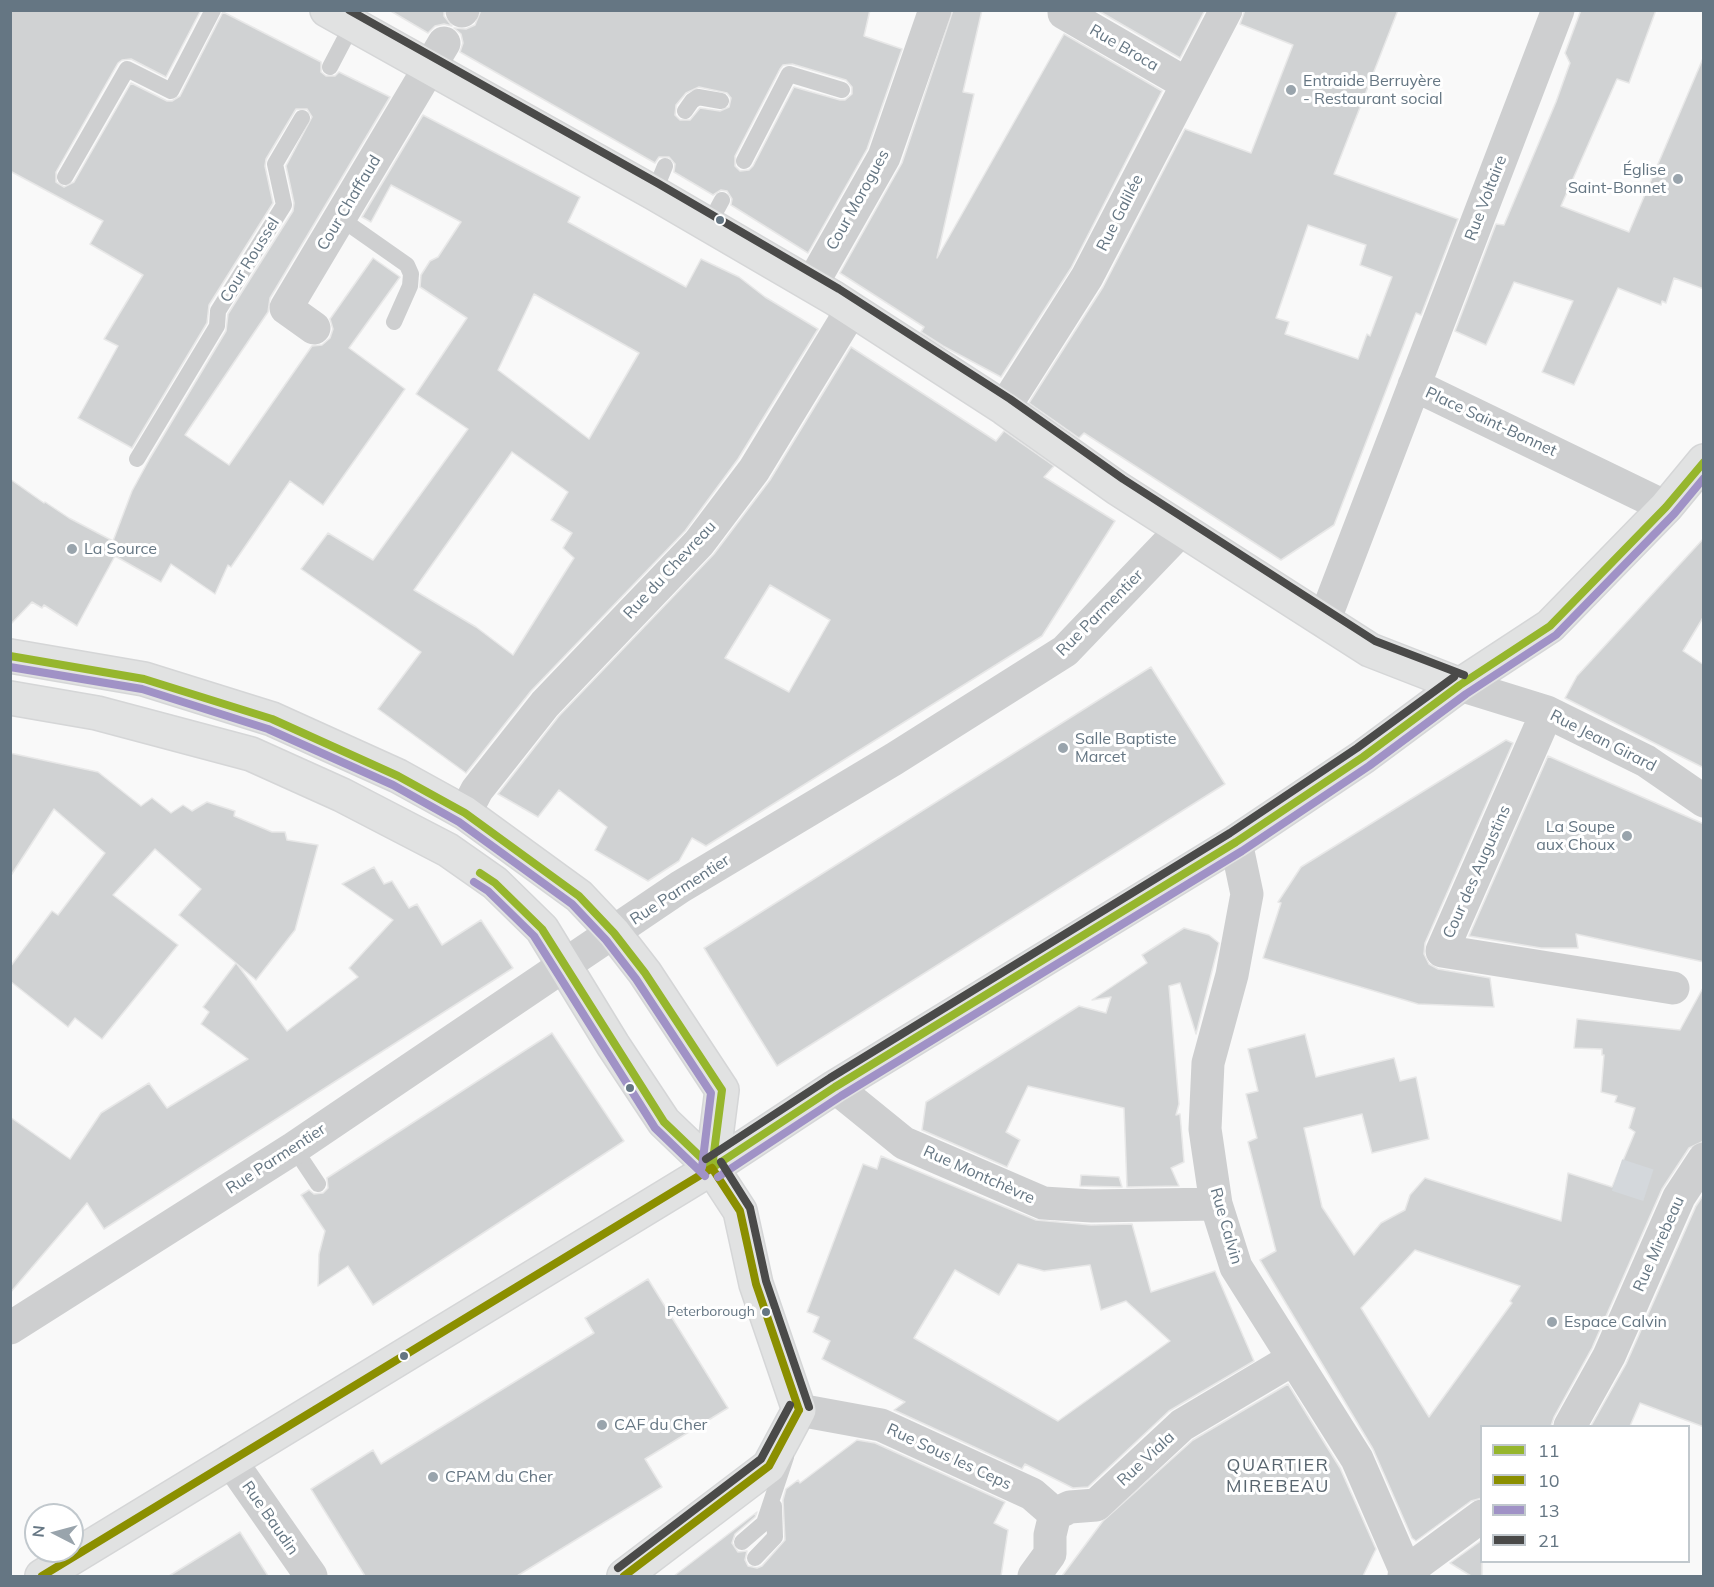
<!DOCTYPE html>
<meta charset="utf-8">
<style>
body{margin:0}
#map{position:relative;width:1714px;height:1587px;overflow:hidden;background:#f9f9f9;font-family:Mulish,sans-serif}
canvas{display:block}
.frame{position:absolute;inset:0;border:12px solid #657683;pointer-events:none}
.legend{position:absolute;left:1480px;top:1425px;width:210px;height:138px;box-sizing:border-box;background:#fff;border:2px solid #c1c8cd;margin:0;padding:8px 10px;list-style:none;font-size:18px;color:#657683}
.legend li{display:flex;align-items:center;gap:12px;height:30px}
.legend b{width:30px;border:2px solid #c1c8cd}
.north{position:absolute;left:24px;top:1503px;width:60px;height:60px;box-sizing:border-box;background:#fff;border:2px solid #c1c8cd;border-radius:50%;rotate:276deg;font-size:16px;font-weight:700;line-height:24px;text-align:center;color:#657683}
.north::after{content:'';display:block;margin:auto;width:21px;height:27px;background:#99a4ac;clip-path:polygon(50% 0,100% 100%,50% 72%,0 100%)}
</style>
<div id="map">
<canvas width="1714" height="1587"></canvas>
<div class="frame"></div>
<ul class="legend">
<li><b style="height:8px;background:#96b62d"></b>11</li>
<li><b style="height:8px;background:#8b8f00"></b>10</li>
<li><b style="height:8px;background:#a092c6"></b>13</li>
<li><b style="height:8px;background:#4a4a49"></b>21</li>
</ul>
<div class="north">N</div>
</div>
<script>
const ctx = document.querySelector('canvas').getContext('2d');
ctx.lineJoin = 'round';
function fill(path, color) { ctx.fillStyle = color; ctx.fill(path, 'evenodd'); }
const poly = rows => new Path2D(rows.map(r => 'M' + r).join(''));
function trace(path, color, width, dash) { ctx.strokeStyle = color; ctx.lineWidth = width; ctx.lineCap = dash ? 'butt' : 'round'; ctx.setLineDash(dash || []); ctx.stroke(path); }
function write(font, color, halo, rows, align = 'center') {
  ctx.font = font + ' Mulish,sans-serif'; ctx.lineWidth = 6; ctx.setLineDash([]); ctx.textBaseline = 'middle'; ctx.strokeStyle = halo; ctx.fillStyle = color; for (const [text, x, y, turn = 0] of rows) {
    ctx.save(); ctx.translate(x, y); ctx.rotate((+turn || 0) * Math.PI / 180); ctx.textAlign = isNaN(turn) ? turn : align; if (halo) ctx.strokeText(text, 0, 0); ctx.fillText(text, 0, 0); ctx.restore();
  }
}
const building = poly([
 [10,10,201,10,166,77,131,59,122,60,118,63,56,172,56,182,64,187,74,182,131,83,167,101,172,101,180,96,223,12,321,62,321,72,326,76,335,76,339,72,390,97,270,298,268,312,185,435,229,465,312,346,322,345,330,338,333,329,330,319,373,258,400,277,349,348,405,389,323,505,290,481,231,567,228,565,215,594,171,564,161,582,115,556,77,626,44,605,42,608,32,602,10,625,10,479,44,503,45,502,69,518,113,541,132,491,150,458,226,331,228,314,293,211,294,203,286,166,312,117,307,109,296,109,266,159,265,166,273,203,209,305,207,323,132,448,78,418,118,346,104,339,143,275,90,244,103,221,10,171,10,10],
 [389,10,444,10,444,16,452,26,444,24,435,26,428,33,389,10],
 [481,10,870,10,864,36,902,49,867,149,808,253,731,205,732,199,727,191,721,190,713,195,674,172,675,164,669,157,659,157,655,163,460,52,463,43,461,34,454,28,466,29,475,25,481,10],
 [792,64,846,80,852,87,852,94,845,100,840,100,794,87,753,166,749,170,740,171,735,166,735,156,780,69,783,65,792,64],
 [699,87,727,93,731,98,729,107,720,111,700,108,690,120,680,120,675,115,676,105,686,93,699,87],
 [953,10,982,10,963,92,974,94,937,258,1064,34,1162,91,1071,268,1001,377,943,346,921,332,924,327,840,273,902,163,953,10],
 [1097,10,1205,10,1180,58,1097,10],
 [1245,10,1398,10,1334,174,1458,219,1421,315,1416,313,1334,525,1281,560,1084,433,1079,438,1029,403,1103,287,1185,129,1251,153,1293,45,1240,24,1245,10],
 [1308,225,1366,245,1360,265,1392,277,1370,336,1367,334,1358,359,1285,334,1289,322,1276,318,1308,225],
 [1581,10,1656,10,1629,83,1617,79,1561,206,1629,232,1704,56,1704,289,1674,278,1666,303,1662,301,1661,305,1618,288,1574,385,1542,372,1573,301,1514,282,1486,345,1455,331,1496,224,1504,225,1556,102,1570,63,1565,53,1581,10],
 [423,115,580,197,568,222,686,287,701,259,739,277,765,297,818,329,738,459,685,531,531,691,466,773,378,709,421,652,301,569,328,533,373,560,468,429,416,394,467,318,420,287,421,275,430,261,438,257,461,222,391,185,371,222,362,217,423,115],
 [534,294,639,353,589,439,498,370,534,294],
 [512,452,568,492,551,520,572,533,563,548,574,558,513,655,476,627,414,590,512,452],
 [851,347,996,441,1004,431,1054,466,1044,477,1115,521,1042,636,706,846,692,838,679,861,648,881,595,850,607,827,559,790,538,817,498,794,559,716,714,554,770,480,851,347],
 [770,585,830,620,789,692,725,658,770,585],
 [1704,538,1704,616,1683,651,1704,665,1704,768,1565,698,1577,676,1704,538],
 [1151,667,1225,784,777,1066,704,948,1151,667],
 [1506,740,1513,743,1425,943,1424,954,1429,964,1438,969,1490,978,1494,1007,1418,1004,1263,958,1281,903,1278,902,1301,867,1506,740],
 [10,753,98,772,141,806,152,798,171,813,183,805,192,811,207,802,235,811,234,816,272,832,285,832,287,840,318,845,295,930,256,980,237,964,287,1031,358,977,349,968,393,920,342,884,374,867,384,884,392,881,409,908,417,904,442,945,481,920,513,968,104,1229,87,1203,10,1293,10,1117,70,1159,101,1113,149,1083,167,1108,248,1059,201,1024,209,1012,203,1007,236,963,179,915,201,889,155,849,113,895,178,945,102,1039,75,1018,68,1027,10,981,10,967,52,911,58,915,105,853,54,809,10,877,10,753],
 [1548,756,1704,824,1704,962,1576,934,1578,948,1541,948,1469,936,1548,756],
 [1184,928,1209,935,1219,943,1196,1034,1180,983,1169,986,1179,1104,1176,1115,1180,1114,1184,1162,1171,1168,1179,1186,1127,1187,1124,1108,1028,1086,1006,1132,1020,1140,1007,1167,922,1130,926,1102,1079,1006,1106,1013,1111,997,1092,1000,1147,963,1142,955,1184,928],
 [1704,986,1704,1141,1689,1148,1662,1189,1592,1348,1554,1417,1551,1426,1482,1426,1482,1498,1471,1501,1416,1541,1412,1538,1373,1449,1260,1260,1276,1251,1248,1142,1257,1138,1246,1094,1258,1091,1248,1049,1305,1034,1316,1077,1394,1058,1400,1081,1416,1077,1429,1139,1372,1153,1362,1114,1304,1128,1322,1207,1354,1255,1381,1223,1405,1210,1410,1195,1425,1178,1561,1221,1568,1173,1612,1187,1635,1132,1629,1128,1635,1108,1615,1102,1617,1096,1601,1092,1604,1055,1602,1055,1602,1049,1574,1048,1577,1019,1680,1030,1704,986],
 [1415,1250,1520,1286,1510,1301,1512,1303,1429,1417,1361,1308,1415,1250],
 [552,1033,624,1141,373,1305,348,1266,318,1286,319,1254,325,1231,301,1195,309,1190,314,1194,323,1193,328,1188,327,1178,552,1033],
 [881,1156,1036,1220,1091,1225,1132,1224,1151,1292,1215,1271,1254,1361,1169,1411,1088,1487,1073,1488,1025,1464,1022,1469,894,1410,905,1402,822,1359,830,1341,813,1332,819,1317,807,1312,863,1164,877,1169,881,1156],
 [1018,1264,1044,1271,1090,1265,1101,1310,1126,1301,1170,1341,1058,1421,914,1338,955,1270,999,1295,1018,1264],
 [1081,1175,1119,1177,1122,1187,1080,1186,1081,1175],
 [1704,1194,1704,1427,1640,1403,1630,1426,1591,1426,1626,1364,1696,1206,1704,1194],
 [648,1279,728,1408,645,1459,662,1487,517,1576,365,1576,311,1489,373,1450,381,1464,594,1333,585,1318,648,1279],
 [1288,1384,1340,1468,1376,1549,1363,1576,1062,1576,1103,1521,1193,1440,1288,1384],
 [857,1440,875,1443,1005,1502,994,1523,1008,1530,1001,1576,674,1576,757,1512,755,1517,735,1534,732,1543,738,1552,747,1551,745,1560,748,1566,757,1568,762,1566,785,1540,783,1500,786,1489,798,1480,800,1483,857,1440],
 [240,1532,268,1576,169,1576,240,1532],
 [1482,1540,1482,1576,1471,1576,1450,1563,1482,1540]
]);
const streetTunnel = poly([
 [1617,1175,1663,1190]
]);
const lane = poly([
 [330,67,352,25],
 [685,111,692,101,698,97,721,101],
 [744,161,789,74,842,90],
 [65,177,127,69,171,91,213,10],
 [654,193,665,166],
 [340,218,407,265,411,274,410,286,394,322],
 [709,224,722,200],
 [137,459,217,326,218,311,284,205,275,164,302,118],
 [294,1148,318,1184],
 [742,1542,764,1523,786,1457],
 [755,1558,775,1537,774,1506]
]);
const street = poly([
 [1064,10,1064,13,1187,84],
 [462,11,463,10],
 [812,284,884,157,935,10],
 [314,328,286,308,444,43],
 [1414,385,1666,507],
 [1004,408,1087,277,1226,10],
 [1324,621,1558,10],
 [1460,685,1547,712,1646,761,1704,801],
 [1547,712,1442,951,1673,988],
 [465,813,477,790,545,704,699,543,754,470,852,309],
 [1236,842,1247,894,1232,975,1208,1063,1205,1129,1216,1204,1236,1267,1357,1459,1406,1572],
 [835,1087,904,1143,1043,1203,1092,1206,1216,1204],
 [10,1328,294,1148,680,887,894,759,1065,651,1181,530],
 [799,1410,881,1425,1032,1494,1055,1514],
 [1570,1426,1609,1356,1679,1197,1704,1159],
 [230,1460,311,1576],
 [1034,1576,1050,1554,1050,1535,1055,1514,1070,1507,1096,1505,1182,1425,1293,1359],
 [1404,1576,1406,1572,1482,1516]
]);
const secondary = poly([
 [327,10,654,193,834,298,1004,408,1117,488,1370,650,1460,685],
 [10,656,144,679,272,719,398,776,465,813,579,896,614,933,645,973,722,1090,712,1168],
 [10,698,97,713,251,754,342,795,448,850,495,883,542,929,613,1045,664,1122,712,1168,740,1211,756,1284,799,1410,769,1466,624,1576],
 [42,1576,712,1168,835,1087,1236,842,1363,757,1460,685,1550,626,1666,507,1704,461]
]);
const bus1 = poly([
 [10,656,144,679,272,719,398,776,465,813,579,896,614,933,645,973,722,1090,712,1168],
 [480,873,495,883,542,929,664,1122,712,1168],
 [712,1168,835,1087,1236,842,1363,757,1460,685,1550,626,1666,507,1704,462]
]);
const bus2 = poly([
 [712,1168,740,1211,756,1284,799,1410],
 [42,1576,712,1168],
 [624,1576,769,1466,799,1410]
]);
const bus3 = poly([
 [10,667,142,689,268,729,393,785,459,822,572,904,606,940,636,979,711,1093,702,1167],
 [474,882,488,891,534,936,655,1128,705,1176],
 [718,1177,841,1096,1242,851,1369,766,1466,694,1556,635,1674,514,1704,478]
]);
const bus4 = poly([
 [349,10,659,184,839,289,1010,399,1123,479,1375,641,1464,675],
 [706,1159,830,1078,1230,833,1357,748,1454,677],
 [721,1162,750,1208,766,1281,809,1407],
 [618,1568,761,1459,790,1405]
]);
const markers = [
 [1291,90,6,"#99a4ac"],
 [1678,179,6,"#99a4ac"],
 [720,220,5,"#657683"],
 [72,549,6,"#99a4ac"],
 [1063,748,6,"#99a4ac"],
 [1627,836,6,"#99a4ac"],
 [630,1088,5,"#657683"],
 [766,1312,5,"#657683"],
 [1552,1322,6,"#99a4ac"],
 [404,1356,5,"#657683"],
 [602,1425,6,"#99a4ac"],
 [433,1477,6,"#99a4ac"]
];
const busNames = [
 ["Peterborough",755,1312]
];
const streetNames = [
 ["Rue Broca",1124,48,30],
 ["Rue Voltaire",1486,198,-69],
 ["Cour Morogues",858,200,-61],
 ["Cour Chaffaud",349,203,-59],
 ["Rue Galilée",1120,213,-63],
 ["Cour Roussel",250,260,-58],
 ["Place Saint-Bonnet",1491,422,25],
 ["Rue du Chevreau",670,570,-47],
 ["Rue Parmentier",1100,613,-45],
 ["Rue Jean Girard",1603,741,27],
 ["Cour des Augustins",1477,872,-66],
 ["Rue Parmentier",680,890,-33],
 ["Rue Parmentier",276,1159,-33],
 ["Rue Montchèvre",979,1175,24],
 ["Rue Calvin",1226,1226,74],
 ["Rue Mirebeau",1659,1244,-66],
 ["Rue Sous les Ceps",949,1457,25],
 ["Rue Viala",1146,1459,-43],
 ["Rue Baudin",270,1518,55]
];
const poiNames = [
 ["Entraide Berruyère",1303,81],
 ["- Restaurant social",1303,99],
 ["Église",1666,170,"right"],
 ["Saint-Bonnet",1666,188,"right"],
 ["La Source",84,549],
 ["Salle Baptiste",1075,739],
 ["Marcet",1075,757],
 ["La Soupe",1615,827,"right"],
 ["aux Choux",1615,845,"right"],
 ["Espace Calvin",1564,1322],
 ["CAF du Cher",614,1425],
 ["CPAM du Cher",445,1477]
];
const neighbourhoodNames = [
 ["QUARTIER",1278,1466],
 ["MIREBEAU",1278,1487]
];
fill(building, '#d0d2d3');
trace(building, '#e8e8e8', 1.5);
trace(streetTunnel, '#d4d8dc', 33, [33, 16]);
trace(secondary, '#d5d6d7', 36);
trace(lane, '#cecfd0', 16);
trace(street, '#cecfd0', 33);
trace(secondary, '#e1e2e2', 33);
trace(bus1, '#96b62d', 8);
trace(bus2, '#8b8f00', 8);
trace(bus3, '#a092c6', 8);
trace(bus4, '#4a4a49', 8);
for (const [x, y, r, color] of markers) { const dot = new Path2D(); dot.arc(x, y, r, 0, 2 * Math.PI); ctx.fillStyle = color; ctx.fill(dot); trace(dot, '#fff', 2); }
write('14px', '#657683', '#fff', busNames, 'right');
write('16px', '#657683', '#fff', streetNames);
write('16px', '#657683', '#fff', poiNames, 'left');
ctx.letterSpacing = '1.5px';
write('18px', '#57646e', '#fff', neighbourhoodNames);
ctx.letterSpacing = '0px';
</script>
